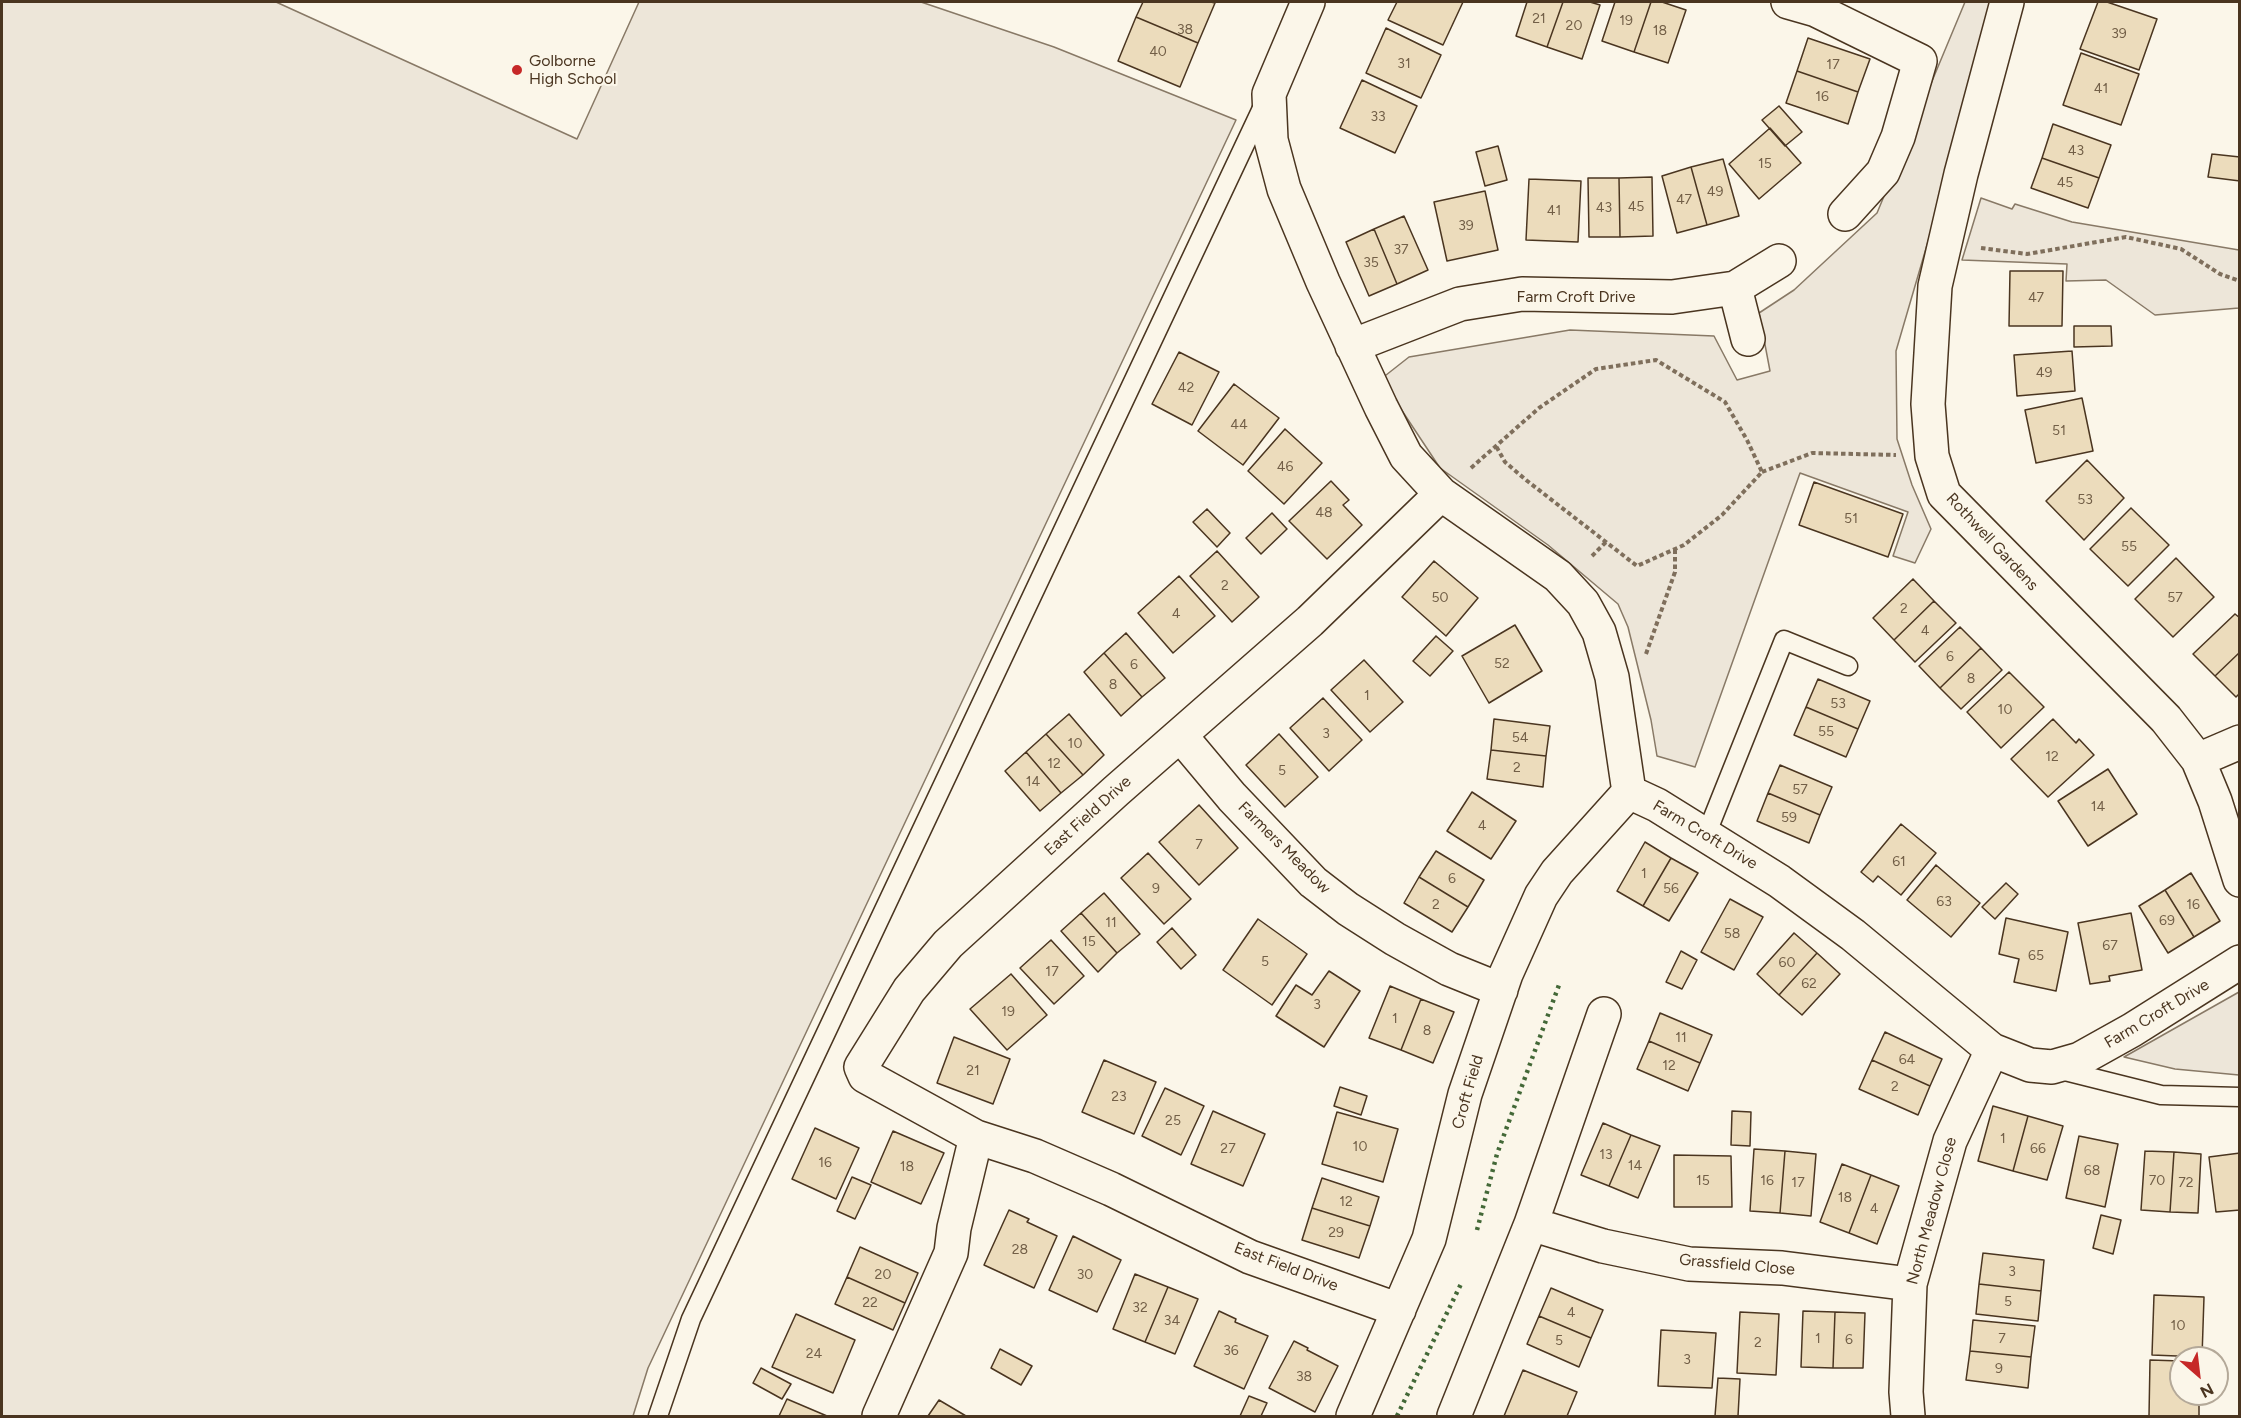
<!DOCTYPE html>
<style>
body{margin:0}
#map{position:relative;width:2241px;height:1418px;overflow:hidden;background:#fbf6e9;font-family:Figtree,sans-serif}
canvas{display:block}
.frame{position:absolute;inset:0;border:3px solid #4a3520;pointer-events:none}
.north{position:absolute;left:2169px;top:1346px;width:60px;height:60px;box-sizing:border-box;background:#fbf6e9;border:2px solid #b4a999;border-radius:50%;rotate:152deg;font-size:16px;font-weight:700;line-height:24px;text-align:center;color:#4a3520}
.north::after{content:'';display:block;margin:auto;width:21px;height:27px;background:#c62828;clip-path:polygon(50% 0,100% 100%,50% 72%,0 100%)}
</style>
<div id="map">
<canvas width="2241" height="1418"></canvas>
<div class="frame"></div>
<div class="north">N</div>
</div>
<script>
const ctx = document.querySelector('canvas').getContext('2d');
ctx.lineJoin = 'round';
function fill(path, color) { ctx.fillStyle = color; ctx.fill(path, 'evenodd'); }
const poly = rows => new Path2D(rows.map(r => 'M' + r).join(''));
function trace(path, color, width, dash) { ctx.strokeStyle = color; ctx.lineWidth = width; ctx.lineCap = dash ? 'butt' : 'round'; ctx.setLineDash(dash || []); ctx.stroke(path); }
function write(font, color, halo, rows, align = 'center') {
  ctx.font = font + ' Figtree,sans-serif'; ctx.lineWidth = 4.5; ctx.setLineDash([]); ctx.textBaseline = 'middle'; ctx.strokeStyle = halo; ctx.fillStyle = color; for (const [text, x, y, turn = 0] of rows) {
    ctx.save(); ctx.translate(x, y); ctx.rotate((+turn || 0) * Math.PI / 180); ctx.textAlign = isNaN(turn) ? turn : align; if (halo) ctx.strokeText(text, 0, 0); ctx.fillText(text, 0, 0); ctx.restore();
  }
}
const green = poly([
 [2,2,276,2,577,139,639,2,921,2,1054,47,1236,120,648,1368,633,1416,2,1416,2,2],
 [1965,2,1998,2,1896,351,1897,439,1912,485,1931,529,1915,563,1893,556,1908,512,1800,473,1695,767,1657,756,1651,720,1628,627,1618,604,1548,545,1440,468,1381,379,1409,357,1570,330,1714,336,1737,380,1770,371,1759,313,1794,290,1877,213,1965,2],
 [1981,198,2012,209,2015,204,2072,222,2239,250,2239,308,2155,315,2106,280,2066,281,2067,264,1962,260,1981,198],
 [2239,992,2239,1075,2175,1069,2124,1057,2239,992]
]);
const building = poly([
 [1143,2,1211,2,1215,3,1198,43,1136,17,1143,2],
 [1397,2,1463,2,1443,45,1388,20,1397,2],
 [1527,2,1563,2,1547,47,1516,36,1527,2],
 [1563,2,1590,2,1600,5,1582,59,1547,47,1563,2],
 [1615,2,1651,2,1634,52,1602,41,1615,2],
 [1651,2,1662,2,1686,10,1668,63,1634,52,1651,2],
 [2098,2,2107,2,2157,19,2139,70,2080,49,2098,2],
 [1136,17,1198,43,1180,87,1118,61,1136,17],
 [1386,28,1441,55,1421,98,1366,73,1386,28],
 [1808,38,1870,59,1858,92,1797,71,1808,38],
 [2081,53,2139,74,2121,125,2063,105,2081,53],
 [1797,71,1858,92,1848,124,1786,103,1797,71],
 [1362,80,1417,106,1395,153,1340,128,1362,80],
 [1779,106,1802,132,1785,146,1762,120,1779,106],
 [2053,124,2111,145,2099,178,2042,158,2053,124],
 [1770,128,1801,163,1759,199,1729,164,1770,128],
 [1498,146,1507,180,1485,186,1476,152,1498,146],
 [2212,154,2240,157,2240,181,2208,177,2212,154],
 [2042,158,2099,178,2088,208,2031,188,2042,158],
 [1723,159,1739,216,1707,225,1691,167,1723,159],
 [1691,167,1707,225,1677,233,1662,176,1691,167],
 [1652,177,1653,236,1620,237,1619,178,1652,177],
 [1588,178,1619,178,1620,237,1589,237,1588,178],
 [1529,179,1581,181,1578,242,1526,240,1529,179],
 [1485,191,1498,250,1447,261,1434,202,1485,191],
 [1404,216,1428,270,1397,284,1374,229,1404,216],
 [1374,229,1397,284,1369,296,1346,242,1374,229],
 [2010,271,2063,271,2062,326,2009,326,2010,271],
 [2074,326,2111,326,2112,346,2074,347,2074,326],
 [2072,351,2075,391,2017,396,2014,355,2072,351],
 [1179,352,1219,372,1192,425,1152,404,1179,352],
 [1234,384,1279,418,1243,465,1198,431,1234,384],
 [2082,398,2093,451,2036,463,2025,410,2082,398],
 [1285,429,1322,463,1284,504,1248,471,1285,429],
 [2087,460,2124,498,2084,540,2046,501,2087,460],
 [1331,481,1349,500,1343,505,1362,525,1327,559,1289,521,1331,481],
 [1814,482,1903,514,1888,557,1799,525,1814,482],
 [2131,508,2169,545,2128,586,2090,549,2131,508],
 [1207,509,1230,533,1217,547,1193,522,1207,509],
 [1272,513,1287,529,1261,554,1246,538,1272,513],
 [1217,551,1259,597,1232,622,1190,576,1217,551],
 [2176,558,2214,597,2173,637,2135,599,2176,558],
 [1434,561,1478,598,1446,636,1402,597,1434,561],
 [1179,576,1215,616,1173,653,1138,613,1179,576],
 [1913,579,1934,601,1894,640,1873,618,1913,579],
 [1934,601,1956,623,1915,662,1894,640,1934,601],
 [2235,614,2240,618,2240,652,2215,676,2193,654,2235,614],
 [1515,625,1542,671,1489,703,1462,656,1515,625],
 [1960,627,1981,648,1940,688,1919,666,1960,627],
 [1126,633,1165,678,1142,697,1104,653,1126,633],
 [1436,636,1453,651,1430,676,1413,661,1436,636],
 [1981,648,2002,670,1961,709,1940,688,1981,648],
 [2240,652,2240,693,2236,697,2215,676,2240,652],
 [1104,653,1142,697,1121,716,1084,672,1104,653],
 [1364,660,1403,702,1370,732,1331,690,1364,660],
 [2009,672,2044,707,2001,748,1967,712,2009,672],
 [1818,679,1870,701,1858,729,1806,707,1818,679],
 [1323,698,1362,740,1329,771,1290,728,1323,698],
 [1806,707,1858,729,1846,757,1794,735,1806,707],
 [1069,714,1104,755,1083,775,1046,734,1069,714],
 [1494,719,1550,726,1546,756,1491,750,1494,719],
 [2053,719,2076,743,2079,739,2094,755,2048,797,2011,759,2053,719],
 [1046,734,1083,775,1061,793,1026,752,1046,734],
 [1279,734,1318,777,1285,807,1246,765,1279,734],
 [1491,750,1546,756,1543,787,1487,779,1491,750],
 [1026,752,1061,793,1040,811,1005,771,1026,752],
 [1780,765,1832,787,1820,815,1768,793,1780,765],
 [2108,769,2137,814,2088,846,2058,801,2108,769],
 [1472,792,1516,821,1491,859,1447,831,1472,792],
 [1768,793,1820,815,1809,843,1757,821,1768,793],
 [1199,805,1238,848,1199,885,1159,842,1199,805],
 [1901,824,1936,853,1901,895,1878,876,1873,882,1861,872,1901,824],
 [1645,842,1671,858,1643,906,1617,891,1645,842],
 [1436,851,1484,880,1468,907,1419,877,1436,851],
 [1148,853,1191,899,1164,924,1121,878,1148,853],
 [1671,858,1698,873,1669,921,1643,906,1671,858],
 [1936,865,1980,903,1951,937,1907,900,1936,865],
 [2191,873,2220,921,2194,937,2165,890,2191,873],
 [1419,877,1468,907,1452,932,1404,903,1419,877],
 [2006,883,2018,894,1995,919,1982,907,2006,883],
 [2165,890,2194,937,2168,953,2139,906,2165,890],
 [1104,893,1140,934,1117,953,1081,913,1104,893],
 [1730,899,1763,917,1734,970,1701,952,1730,899],
 [1081,913,1117,953,1098,972,1061,931,1081,913],
 [2131,913,2142,970,2109,976,2110,981,2090,984,2078,923,2131,913],
 [2006,918,2068,932,2056,991,2014,982,2019,959,1999,954,2006,918],
 [1258,919,1307,954,1272,1005,1223,970,1258,919],
 [1172,928,1196,955,1181,969,1157,942,1172,928],
 [1794,933,1817,953,1779,995,1757,974,1794,933],
 [1051,940,1084,976,1054,1004,1020,968,1051,940],
 [1681,951,1697,960,1682,989,1666,982,1681,951],
 [1817,953,1840,974,1802,1015,1779,995,1817,953],
 [1329,971,1360,991,1324,1047,1276,1016,1296,985,1312,995,1329,971],
 [1011,974,1047,1015,1007,1050,970,1009,1011,974],
 [1390,986,1421,999,1401,1050,1369,1038,1390,986],
 [1421,999,1454,1012,1433,1063,1401,1050,1421,999],
 [1660,1013,1712,1035,1700,1063,1649,1041,1660,1013],
 [1885,1032,1942,1059,1930,1086,1872,1060,1885,1032],
 [954,1037,1010,1059,993,1104,937,1083,954,1037],
 [1649,1041,1700,1063,1688,1091,1637,1069,1649,1041],
 [1104,1060,1156,1082,1134,1134,1082,1112,1104,1060],
 [1872,1060,1930,1086,1918,1115,1859,1089,1872,1060],
 [1340,1087,1367,1096,1361,1115,1334,1106,1340,1087],
 [1165,1088,1204,1106,1181,1155,1142,1136,1165,1088],
 [1993,1106,2028,1116,2013,1171,1978,1161,1993,1106],
 [1213,1111,1265,1134,1243,1186,1191,1164,1213,1111],
 [1732,1111,1751,1112,1750,1146,1731,1145,1732,1111],
 [1337,1112,1398,1129,1383,1182,1322,1164,1337,1112],
 [2028,1116,2063,1126,2047,1180,2013,1171,2028,1116],
 [1603,1123,1631,1135,1609,1186,1581,1175,1603,1123],
 [815,1128,859,1148,836,1199,792,1179,815,1128],
 [893,1131,944,1153,921,1204,871,1182,893,1131],
 [1631,1135,1660,1146,1638,1198,1609,1186,1631,1135],
 [2079,1136,2118,1144,2105,1207,2066,1198,2079,1136],
 [1754,1149,1785,1151,1780,1213,1750,1211,1754,1149],
 [1785,1151,1816,1154,1811,1216,1780,1213,1785,1151],
 [2145,1151,2174,1152,2170,1212,2141,1210,2145,1151],
 [2174,1152,2201,1154,2198,1213,2170,1212,2174,1152],
 [2240,1153,2240,1210,2216,1212,2209,1157,2240,1153],
 [1674,1155,1731,1156,1732,1207,1674,1207,1674,1155],
 [1842,1164,1871,1175,1849,1233,1820,1222,1842,1164],
 [1871,1175,1899,1186,1877,1244,1849,1233,1871,1175],
 [852,1177,871,1185,855,1219,837,1211,852,1177],
 [1322,1178,1379,1197,1370,1226,1312,1208,1322,1178],
 [1312,1208,1370,1226,1359,1258,1302,1240,1312,1208],
 [1009,1210,1029,1219,1027,1222,1057,1236,1034,1288,984,1265,1009,1210],
 [2101,1215,2121,1220,2113,1254,2093,1248,2101,1215],
 [1073,1236,1121,1260,1097,1312,1049,1290,1073,1236],
 [860,1247,918,1273,905,1303,847,1277,860,1247],
 [1983,1253,2044,1260,2041,1291,1979,1284,1983,1253],
 [1135,1274,1168,1287,1145,1342,1113,1329,1135,1274],
 [847,1277,905,1303,893,1330,835,1304,847,1277],
 [1979,1284,2041,1291,2038,1321,1976,1314,1979,1284],
 [1168,1287,1198,1299,1175,1354,1145,1342,1168,1287],
 [1551,1288,1603,1310,1591,1338,1539,1316,1551,1288],
 [2154,1295,2204,1297,2202,1357,2152,1355,2154,1295],
 [1219,1311,1236,1319,1235,1322,1268,1336,1244,1389,1194,1366,1219,1311],
 [1803,1311,1835,1312,1833,1368,1801,1367,1803,1311],
 [1740,1312,1779,1314,1776,1375,1737,1373,1740,1312],
 [1835,1312,1865,1313,1863,1368,1833,1368,1835,1312],
 [796,1314,855,1340,833,1393,772,1367,796,1314],
 [1539,1316,1591,1338,1579,1367,1527,1344,1539,1316],
 [1973,1320,2035,1326,2031,1357,1970,1351,1973,1320],
 [1661,1330,1716,1333,1712,1388,1658,1386,1661,1330],
 [1294,1341,1308,1348,1307,1350,1338,1366,1315,1412,1269,1388,1294,1341],
 [1000,1349,1032,1366,1021,1385,991,1368,1000,1349],
 [1970,1351,2031,1357,2028,1388,1966,1380,1970,1351],
 [2150,1360,2181,1361,2181,1394,2199,1394,2199,1416,2149,1416,2150,1360],
 [761,1368,791,1384,782,1399,753,1383,761,1368],
 [1523,1370,1577,1392,1567,1416,1504,1416,1523,1370],
 [1718,1378,1740,1379,1738,1416,1715,1416,1718,1378],
 [1249,1396,1267,1403,1261,1416,1240,1416,1249,1396],
 [787,1399,827,1416,779,1416,787,1399],
 [939,1400,966,1416,928,1416,939,1400]
]);
const path = poly([
 [1981,248,2027,254,2126,237,2181,249,2220,274,2240,281],
 [1471,468,1539,408,1596,369,1656,360,1725,402,1747,440,1762,472,1722,515,1684,545,1637,566,1526,480,1505,462,1496,446],
 [1762,472,1812,453,1896,455],
 [1592,556,1606,542],
 [1646,654,1675,572,1675,549]
]);
const service = poly([
 [1706,835,1784,640,1848,666],
 [2061,1070,2161,1095,2240,1097],
 [658,1416,691,1319,1264,104]
]);
const minor = poly([
 [1308,2,1269,94,1271,140,1284,189,1323,282,1381,407,1406,456,1441,494,1558,576,1583,603,1599,632,1612,677,1629,792,1657,805,1779,881,1853,935,1992,1050,2030,1065,2052,1067,2080,1059,2132,1030,2240,962],
 [1788,2,1816,10,1920,61,1898,137,1883,172,1845,214],
 [2007,2,1961,174,1935,286,1928,404,1932,456,1944,494,2166,719,2198,760,2215,801,2240,880],
 [1735,288,1748,339],
 [1352,346,1460,304,1522,294,1672,297,1735,288,1779,261],
 [1180,735,1232,797,1313,882,1348,909,1395,939,1449,969,1501,990],
 [2198,760,2240,742],
 [1531,1224,1604,1014],
 [1399,1310,1250,1257,1111,1189,1035,1156,976,1137,865,1076,861,1067,909,990,948,944,1116,791,1310,621,1441,494],
 [879,1416,951,1253,954,1228,976,1137],
 [1353,1416,1429,1239,1465,1094,1506,974,1541,896,1557,872,1629,792],
 [1454,1416,1531,1224,1603,1246,1689,1264,1782,1268,1910,1284],
 [1908,1416,1906,1392,1910,1284,1950,1141,1992,1050]
]);
const hedge = poly([
 [1477,1230,1497,1154,1559,985],
 [1397,1416,1461,1284]
]);
const markers = [
 [517,70,6,"#c62828"]
];
const numberNames = [
 ["21",1539,19],
 ["19",1626,21],
 ["20",1574,26],
 ["38",1185,30],
 ["18",1660,31],
 ["39",2119,34],
 ["40",1158,52],
 ["31",1404,64],
 ["17",1833,65],
 ["41",2101,89],
 ["16",1822,97],
 ["33",1378,117],
 ["43",2076,151],
 ["15",1765,164],
 ["45",2065,183],
 ["49",1715,192],
 ["47",1684,200],
 ["45",1636,207],
 ["43",1604,208],
 ["41",1554,211],
 ["39",1466,226],
 ["37",1401,250],
 ["35",1371,263],
 ["47",2036,298],
 ["49",2044,373],
 ["42",1186,388],
 ["44",1239,425],
 ["51",2059,431],
 ["46",1285,467],
 ["53",2085,500],
 ["48",1324,513],
 ["51",1851,519],
 ["55",2129,547],
 ["2",1225,586],
 ["50",1440,598],
 ["57",2175,598],
 ["2",1904,609],
 ["4",1176,614],
 ["4",1925,631],
 ["6",1950,657],
 ["52",1502,664],
 ["6",1134,665],
 ["8",1971,679],
 ["8",1113,685],
 ["1",1367,696],
 ["53",1838,704],
 ["10",2005,710],
 ["55",1826,732],
 ["3",1326,734],
 ["54",1520,738],
 ["10",1075,744],
 ["12",2052,757],
 ["12",1054,764],
 ["2",1517,768],
 ["5",1282,771],
 ["14",1033,782],
 ["57",1800,790],
 ["14",2098,807],
 ["59",1789,818],
 ["4",1482,826],
 ["7",1199,845],
 ["61",1899,862],
 ["1",1644,874],
 ["6",1452,879],
 ["9",1156,889],
 ["56",1671,889],
 ["63",1944,902],
 ["2",1436,905],
 ["16",2193,905],
 ["69",2167,921],
 ["11",1111,923],
 ["58",1732,934],
 ["15",1089,942],
 ["67",2110,946],
 ["65",2036,956],
 ["5",1265,962],
 ["60",1787,963],
 ["17",1052,972],
 ["62",1809,984],
 ["3",1317,1005],
 ["19",1008,1012],
 ["1",1395,1019],
 ["8",1427,1031],
 ["11",1681,1038],
 ["64",1907,1060],
 ["12",1669,1066],
 ["21",973,1071],
 ["2",1895,1087],
 ["23",1119,1097],
 ["25",1173,1121],
 ["1",2003,1139],
 ["10",1360,1147],
 ["27",1228,1149],
 ["66",2038,1149],
 ["13",1606,1155],
 ["16",825,1163],
 ["14",1635,1166],
 ["18",907,1167],
 ["68",2092,1171],
 ["15",1703,1181],
 ["16",1767,1181],
 ["70",2157,1181],
 ["17",1798,1183],
 ["72",2186,1183],
 ["18",1845,1198],
 ["12",1346,1202],
 ["4",1874,1209],
 ["29",1336,1233],
 ["28",1020,1250],
 ["3",2012,1272],
 ["20",883,1275],
 ["30",1085,1275],
 ["5",2008,1302],
 ["22",870,1303],
 ["32",1140,1308],
 ["4",1571,1313],
 ["34",1172,1321],
 ["10",2178,1326],
 ["1",1818,1339],
 ["7",2002,1339],
 ["6",1849,1340],
 ["5",1559,1341],
 ["2",1758,1343],
 ["36",1231,1351],
 ["24",814,1354],
 ["3",1687,1360],
 ["9",1999,1369],
 ["38",1304,1377]
];
const poiNames = [
 ["Golborne",529,61],
 ["High School",529,79]
];
const streetNames = [
 ["Farm Croft Drive",1576,297],
 ["Rothwell Gardens",1992,542,47],
 ["East Field Drive",1088,816,-42],
 ["Farm Croft Drive",1705,835,31],
 ["Farmers Meadow",1284,848,45],
 ["Farm Croft Drive",2157,1014,-31],
 ["Croft Field",1468,1092,-74],
 ["North Meadow Close",1932,1211,-75],
 ["Grassfield Close",1737,1265,5],
 ["East Field Drive",1286,1267,21]
];
fill(green, '#ede6d9');
trace(green, '#887966', 1.5);
fill(building, '#ecdcbc');
trace(building, '#4a3520', 1.5);
trace(service, '#4a3520', 21);
trace(minor, '#4a3520', 36);
trace(path, '#7f6f5c', 4, [4.5, 3]);
trace(service, '#fbf6e9', 18);
trace(minor, '#fbf6e9', 33);
trace(hedge, '#436837', 4.5, [3, 4.5]);
for (const [x, y, r, color] of markers) { const dot = new Path2D(); dot.arc(x, y, r, 0, 2 * Math.PI); ctx.fillStyle = color; ctx.fill(dot); trace(dot, '#fbf6e9', 2); }
write('14px', '#725f47', null, numberNames);
write('16px', '#4a3520', '#fbf6e9', poiNames, 'left');
write('16px', '#4a3520', '#fbf6e9', streetNames);
</script>
